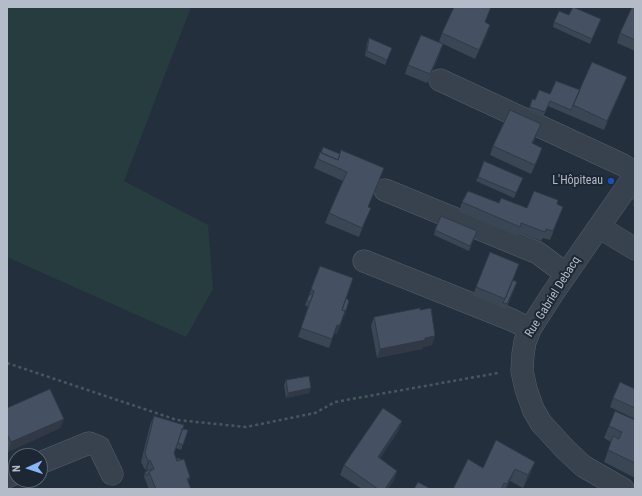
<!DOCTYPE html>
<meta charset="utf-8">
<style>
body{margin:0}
#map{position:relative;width:642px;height:496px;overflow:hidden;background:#242f3e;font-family:"Roboto Condensed",sans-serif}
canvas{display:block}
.frame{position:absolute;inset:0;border:8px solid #b4bcc9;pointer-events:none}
.north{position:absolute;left:8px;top:448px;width:40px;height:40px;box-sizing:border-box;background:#1d2633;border:1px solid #59626f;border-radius:50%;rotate:267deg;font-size:11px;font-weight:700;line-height:16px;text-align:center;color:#b4bcc9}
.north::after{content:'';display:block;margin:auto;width:14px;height:18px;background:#8ab4f8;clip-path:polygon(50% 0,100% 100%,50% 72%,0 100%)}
</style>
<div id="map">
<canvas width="642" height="496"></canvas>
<div class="frame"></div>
<div class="north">N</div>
</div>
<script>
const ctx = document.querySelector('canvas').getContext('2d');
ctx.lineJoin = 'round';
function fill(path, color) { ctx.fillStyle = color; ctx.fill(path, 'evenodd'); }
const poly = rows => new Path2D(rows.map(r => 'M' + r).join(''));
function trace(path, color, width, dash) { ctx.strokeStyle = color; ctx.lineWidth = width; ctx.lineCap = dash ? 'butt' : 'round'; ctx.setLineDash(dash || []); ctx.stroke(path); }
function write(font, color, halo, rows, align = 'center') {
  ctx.font = font + ' "Roboto Condensed",sans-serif'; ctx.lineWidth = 4; ctx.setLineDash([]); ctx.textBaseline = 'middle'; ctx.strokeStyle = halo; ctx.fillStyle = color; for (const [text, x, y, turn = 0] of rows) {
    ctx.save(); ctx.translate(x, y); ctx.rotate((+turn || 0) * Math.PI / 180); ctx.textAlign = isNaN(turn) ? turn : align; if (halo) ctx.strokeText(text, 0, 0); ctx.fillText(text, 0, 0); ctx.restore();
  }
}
const green = poly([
 [7,7,191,7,124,181,208,225,213,289,186,337,7,257]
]);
const path = poly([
 [7,363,177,420,246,427,315,413,335,402,498,373]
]);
const minor = poly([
 [440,80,623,165,635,173],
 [385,190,538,253,566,274],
 [599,227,635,249],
 [364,261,512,320,530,329],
 [40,463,89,443,99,447,112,474],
 [7,477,16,473],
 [623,489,583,466,565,449,541,423,533,409,526,389,522,371,523,354,525,342,530,329,553,293,635,175]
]);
const wall = poly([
 [635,7,635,51,617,43,620,33],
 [569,15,601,19,590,44,553,27,554,22],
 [486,22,487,34,475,59,439,42,442,33],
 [369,38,392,48,385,65,365,56,367,43],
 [440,53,427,83,405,74,408,65],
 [623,86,604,130,548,106,543,117,528,111,532,99,535,100,550,94,580,90],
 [537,133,533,143,539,157,531,174,490,155,493,146],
 [320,152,340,154,384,168,368,207,371,208,359,237,325,223,329,213,343,181,314,168],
 [478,177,521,182,514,198,476,181],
 [635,191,635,207,633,205,634,201,632,199],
 [462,202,499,203,527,208,557,204,563,207,550,240,543,238,541,241,518,232,517,236,459,212],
 [435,230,477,231,469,251,434,235],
 [320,266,342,310,349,301,337,334,334,334,329,348,298,337,311,300,308,307,305,305],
 [513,280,515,287,506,309,473,296,476,287],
 [374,317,432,345,423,347,422,349,377,358,371,326],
 [286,380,311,388,309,393,286,398,284,385],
 [635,389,635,419,610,407,613,398],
 [7,408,64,419,60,428,8,452,7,450],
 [154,416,182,429,188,430,181,450,176,448,174,453,177,459,190,477,188,483,191,489,149,489,144,477,145,472,148,471,147,469,145,470,141,462,150,425],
 [635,420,635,478,604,462,611,442,604,438,609,426],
 [399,430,380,458,397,471,394,480,388,489,362,489,340,475,344,465],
 [535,462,530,474,523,488,510,481,506,489,453,489,483,468]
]);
const shadedWall = poly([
 [490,25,487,34,475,59,479,50],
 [627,77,623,86,604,130,607,121],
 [542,148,539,157,531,174,535,165],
 [371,208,367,217,359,237,362,228],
 [345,311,337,334,333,334,337,325],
 [435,336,432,345,423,347,422,349,377,358,380,349],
 [311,388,309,393,286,398,288,393],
 [64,419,60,428,8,452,11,442],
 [402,421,399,430,374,466,378,457],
 [150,460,147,469,145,470,148,461],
 [535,462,530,474,523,488,528,475],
 [515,469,510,481,506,489,505,489,507,484],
 [397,471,394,480,388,489,385,489],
 [190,477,187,486,187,479]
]);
const building = poly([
 [454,7,491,7,485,22,490,25,479,50,442,33,454,7],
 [573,7,601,19,592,39,554,22,559,11,569,15,573,7],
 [632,7,635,7,635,40,620,33,632,7],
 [421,35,443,44,430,74,408,65,421,35],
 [369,38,392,48,387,60,367,51,369,38],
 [592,62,627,77,607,121,573,105,592,62],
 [556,81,580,90,571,110,550,101,545,112,530,107,532,99,535,100,539,90,550,94,556,81],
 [510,110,541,124,532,143,542,148,535,165,493,146,510,110],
 [323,147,340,154,338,160,321,153,323,147],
 [341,150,384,168,368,207,371,208,362,228,329,213,347,172,318,159,320,152,338,160,341,150],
 [484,161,523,178,516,193,478,177,484,161],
 [468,191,499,203,501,198,527,208,534,191,558,200,557,204,563,207,553,231,546,229,545,232,521,223,520,227,462,202,468,191],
 [441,216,477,231,470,246,435,230,441,216],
 [490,252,519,264,505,299,476,287,490,252],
 [320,266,353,278,342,310,345,311,340,325,337,325,332,339,301,328,314,291,311,289,320,266],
 [513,280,517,282,507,304,503,303,513,280],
 [310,294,313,295,310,302,307,300,310,294],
 [346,298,349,301,344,316,345,311,342,310,346,298],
 [420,308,420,310,431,308,435,336,425,338,425,340,380,349,374,317,420,308],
 [309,376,311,388,288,393,286,380,309,376],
 [620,382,635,389,635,408,613,398,620,382],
 [50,389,64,419,11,442,7,434,7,408,50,389],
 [383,408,402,421,378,457,397,471,385,489,378,489,344,465,383,408],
 [615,411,635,420,635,463,608,450,613,436,619,439,622,432,609,426,615,411],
 [154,416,184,425,174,453,177,461,184,459,190,477,187,479,191,489,156,489,149,472,154,469,150,460,148,461,145,453,154,416],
 [182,429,188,430,183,445,178,443,182,429],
 [496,440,535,462,528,475,515,469,507,484,504,483,501,489,453,489,468,459,483,468,496,440],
 [180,458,180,460,177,461,177,459,180,458],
 [151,469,152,470,149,472,147,476,145,472,151,469],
 [418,482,431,489,414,489,418,482]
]);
const markers = [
 [611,181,4,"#1a4fb4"]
];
const poiNames = [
 ["L'Hôpiteau",603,181]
];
const streetNames = [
 ["Rue Gabriel Debacq",553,297,-58]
];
fill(green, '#263c3f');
trace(minor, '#565f6c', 23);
trace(path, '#44595c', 2.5, [3, 3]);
trace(minor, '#38414e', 22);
fill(wall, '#3b4654');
fill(shadedWall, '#303945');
fill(building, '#455162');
trace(building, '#303945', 1);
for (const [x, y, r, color] of markers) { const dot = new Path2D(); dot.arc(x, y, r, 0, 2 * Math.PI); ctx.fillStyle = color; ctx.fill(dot); trace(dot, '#1d2633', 1.5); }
write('12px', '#b4bcc9', '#1d2633', poiNames, 'right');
write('12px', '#b4bcc9', '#1d2633', streetNames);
</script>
